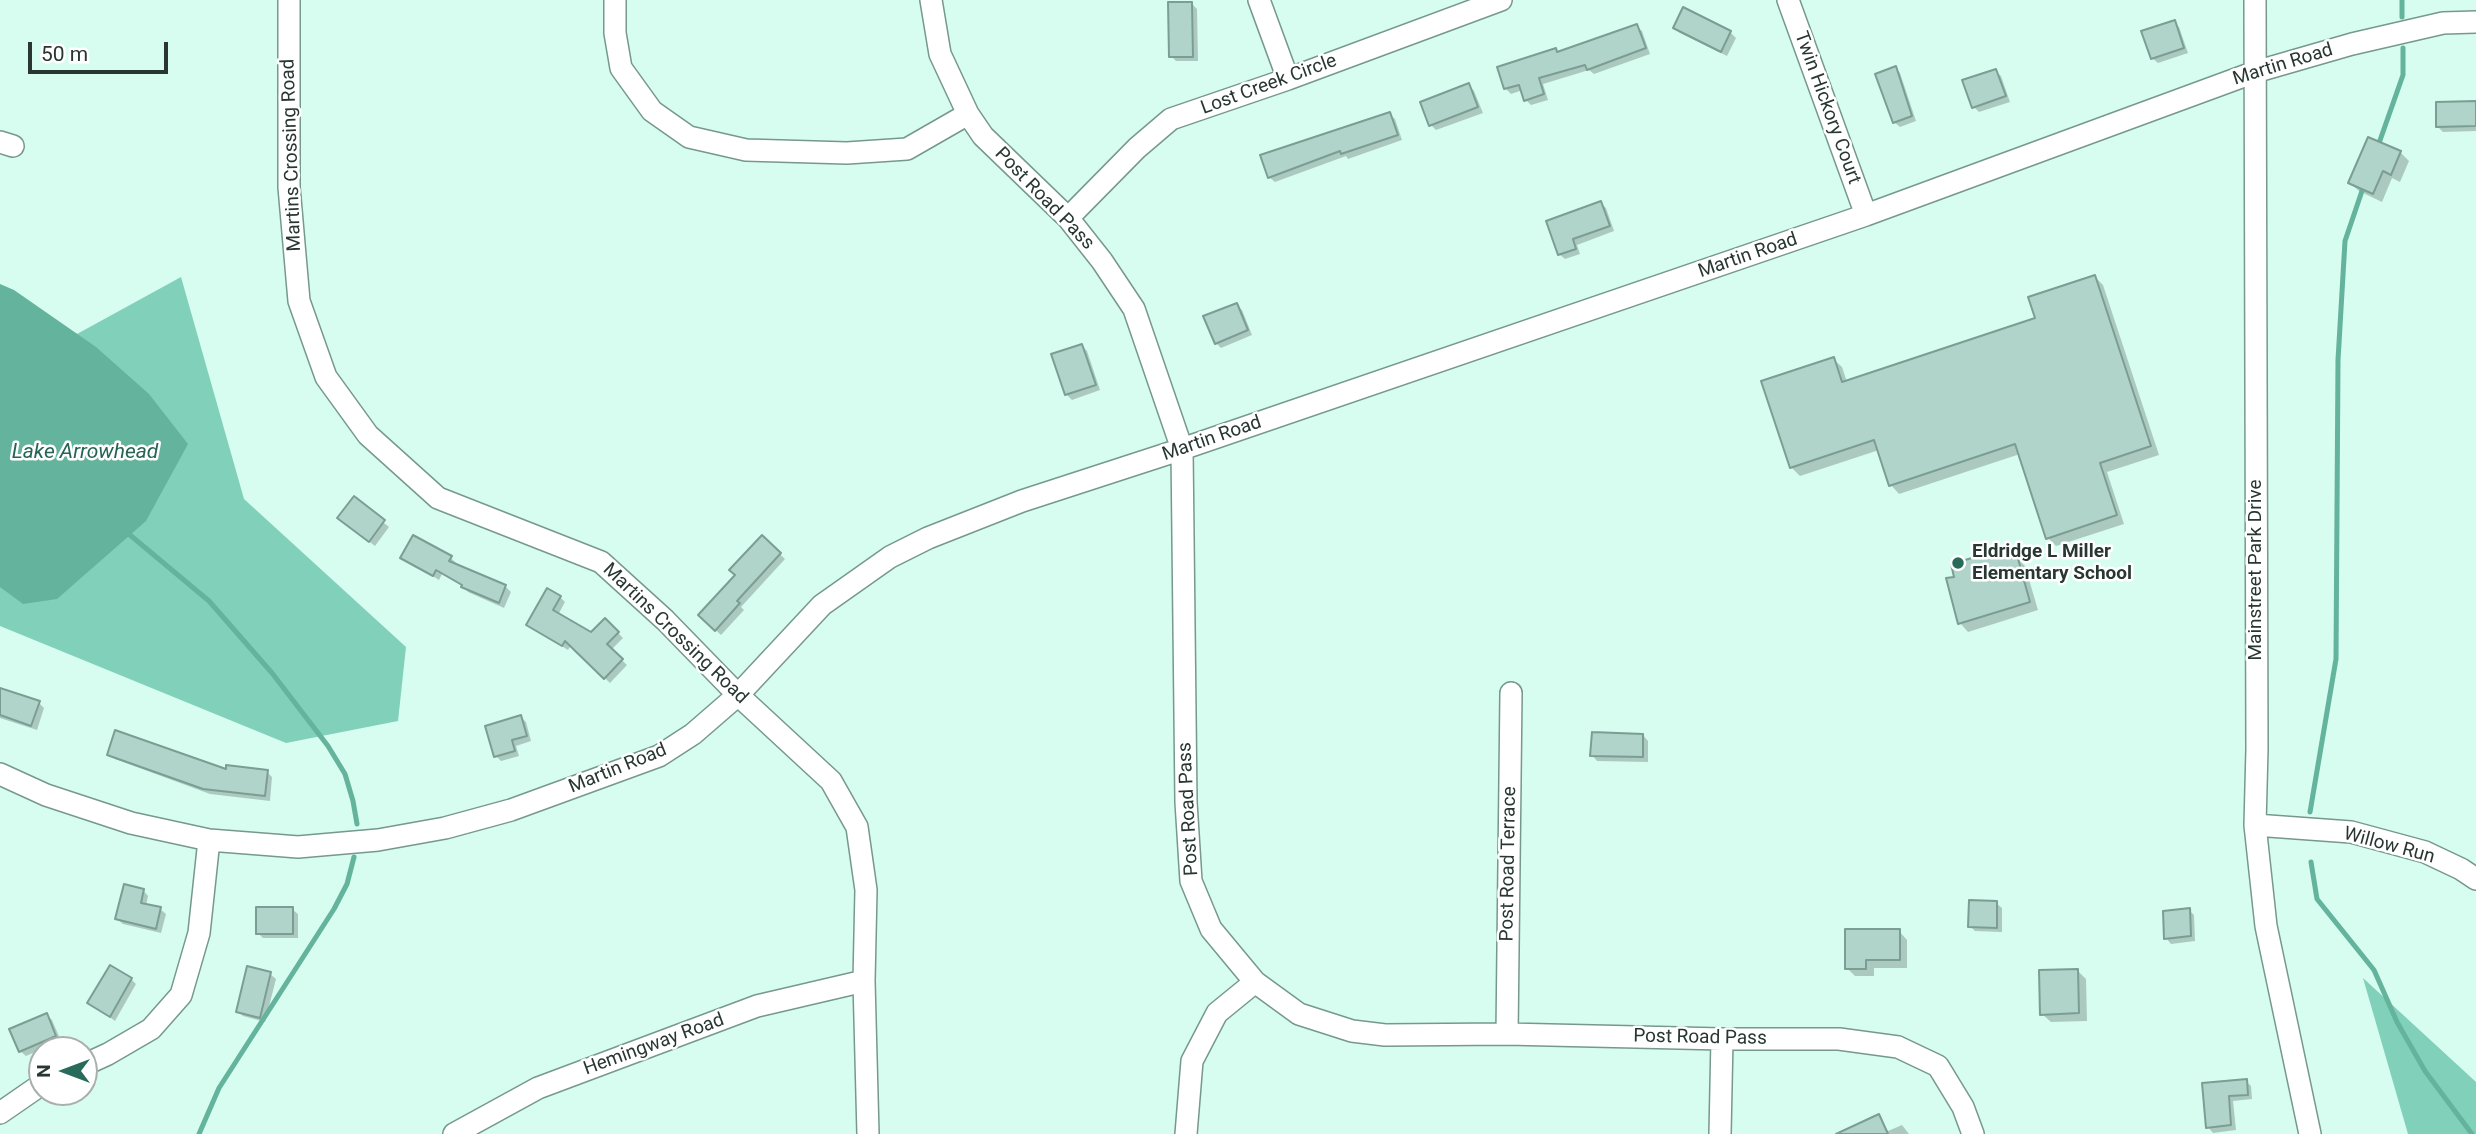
<!DOCTYPE html>
<style>
body{margin:0}
#map{position:relative;width:2476px;height:1134px;overflow:hidden;background:#d7fcf0;font-family:Roboto,sans-serif}
canvas{display:block}
.north{position:absolute;left:28px;top:1036px;width:70px;height:70px;box-sizing:border-box;background:#fff;border:2px solid #a9afad;border-radius:50%;rotate:270deg;font-size:19px;font-weight:700;line-height:28px;text-align:center;color:#283732}
.north::after{content:'';display:block;margin:auto;width:24px;height:32px;background:#296b5b;clip-path:polygon(50% 0,100% 100%,50% 72%,0 100%)}
.scale{position:absolute;left:28px;top:42px;width:140px;height:32px;box-sizing:border-box;border:4px solid #283732;border-top:0;padding-left:9px;font-size:21px;line-height:24px;white-space:nowrap;color:#283732;-webkit-text-stroke:5px #fff;paint-order:stroke}
</style>
<div id="map">
<canvas width="2476" height="1134"></canvas>
<div class="north">N</div>
<div class="scale">50 m</div>
</div>
<script>
const ctx = document.querySelector('canvas').getContext('2d');
ctx.lineJoin = 'round';
function fill(path, color) { ctx.fillStyle = color; ctx.fill(path, 'evenodd'); }
const poly = rows => new Path2D(rows.map(r => 'M' + r).join(''));
function trace(path, color, width, dash) { ctx.strokeStyle = color; ctx.lineWidth = width; ctx.lineCap = dash ? 'butt' : 'round'; ctx.setLineDash(dash || []); ctx.stroke(path); }
function write(font, color, halo, rows, align = 'center') {
  ctx.font = font + ' Roboto,sans-serif'; ctx.lineWidth = 5; ctx.setLineDash([]); ctx.textBaseline = 'middle'; ctx.strokeStyle = halo; ctx.fillStyle = color; for (const [text, x, y, turn = 0] of rows) {
    ctx.save(); ctx.translate(x, y); ctx.rotate((+turn || 0) * Math.PI / 180); ctx.textAlign = isNaN(turn) ? turn : align; if (halo) ctx.strokeText(text, 0, 0); ctx.fillText(text, 0, 0); ctx.restore();
  }
}
const forest = poly([
 [181,277,244,499,406,647,398,721,286,743,0,626,0,293,77,334],
 [2363,978,2476,1082,2476,1134,2408,1134]
]);
const water = poly([
 [0,284,14,290,96,347,149,394,188,444,146,521,57,599,23,604,0,587]
]);
const shadow = poly([
 [1192,4,1197,9,1198,61,1176,61,1171,56],
 [1684,10,1730,32,1736,38,1727,56,1680,33,1675,28],
 [2174,22,2179,27,2188,53,2158,63,2152,58],
 [1636,26,1642,31,1650,54,1594,74,1589,70,1543,84,1548,100,1531,105,1526,100,1523,90,1511,94,1505,88,1556,50,1559,54],
 [1895,68,1900,73,1916,121,1900,127,1894,122],
 [1995,71,2001,76,2010,102,1979,112,1974,107],
 [1469,85,1474,91,1483,113,1436,130,1431,125],
 [2476,103,2476,131,2443,132,2438,127],
 [1389,114,1395,119,1402,140,1348,159,1346,156,1275,182,1269,177],
 [2400,152,2409,161,2400,182,2392,178,2382,202,2359,191,2350,183],
 [1601,203,1606,208,1614,231,1577,245,1580,254,1565,259,1559,254],
 [2095,277,2103,285,2159,455,2107,472,2124,524,2056,546,2048,538,2020,454,1899,494,1891,485,1879,450,1800,476,1791,467,1833,359,1842,367,1847,382,2037,319],
 [1236,305,1242,310,1252,335,1221,348,1216,343],
 [1082,346,1087,351,1100,390,1072,400,1066,394],
 [354,499,389,527,375,546,345,523],
 [762,537,785,559,741,607,744,610,721,635,700,615,737,575],
 [2002,551,2010,559,2016,557,2025,566,2038,610,1968,632,1960,623,1956,578],
 [403,558,451,558,456,563,455,565,505,586,511,592,504,608,468,592,463,586,442,574,439,580],
 [560,597,565,602,558,615,591,634,605,620,623,638,611,650,627,665,610,683,571,645,568,650,528,625],
 [0,693,39,703,44,708,37,730,0,718],
 [521,717,526,722,531,741,516,746,519,756,501,761,496,756],
 [1643,735,1648,741,1648,762,1597,761,1592,755],
 [109,754,227,771,267,772,272,777,270,801,210,794,115,759],
 [143,890,148,896,146,906,160,909,166,914,161,933,123,924,117,919],
 [1996,903,2002,908,2002,932,1975,931,1970,926],
 [292,909,298,914,298,938,263,938,258,933],
 [2189,910,2194,915,2195,941,2171,944,2166,938],
 [1899,931,1907,940,1907,968,1874,968,1874,976,1855,976,1847,968],
 [2077,970,2086,979,2087,1021,2051,1022,2042,1014],
 [270,974,276,979,265,1022,243,1016,238,1011],
 [131,979,136,984,115,1021,90,1003],
 [47,1015,52,1020,61,1041,26,1056,20,1051],
 [2246,1081,2251,1086,2252,1099,2233,1101,2236,1130,2213,1133,2208,1127,2204,1085],
 [1878,1116,1888,1131,1902,1125,1909,1134,1865,1134]
]);
const stream = poly([
 [2402,0,2402,17],
 [2378,146,2403,75,2403,48],
 [130,535,209,601,272,673,328,746,345,774,353,801,357,824],
 [2310,812,2336,659,2338,360,2345,241,2364,185],
 [2311,862,2317,899,2374,970,2397,1022,2425,1071,2472,1134],
 [199,1134,219,1088,334,909,347,884,354,857]
]);
const building = poly([
 [1168,2,1192,2,1193,57,1169,57,1168,2],
 [1683,7,1731,31,1721,52,1673,28,1683,7],
 [2175,20,2184,48,2151,59,2141,31,2175,20],
 [1637,24,1646,48,1587,70,1585,65,1539,78,1544,94,1524,101,1519,85,1504,89,1497,67,1556,48,1557,52,1637,24],
 [1896,66,1912,116,1893,123,1875,74,1896,66],
 [1996,69,2006,96,1972,108,1962,80,1996,69],
 [1469,83,1478,107,1429,126,1420,102,1469,83],
 [2476,101,2476,126,2436,127,2436,102,2476,101],
 [1390,112,1398,135,1341,154,1340,151,1268,178,1260,155,1390,112],
 [2368,137,2401,151,2391,175,2383,171,2373,194,2348,183,2368,137],
 [1601,201,1610,226,1573,239,1576,249,1558,255,1546,221,1601,201],
 [2095,275,2151,446,2100,463,2117,515,2046,539,2015,444,1889,486,1874,440,1790,468,1761,381,1834,357,1842,382,2035,318,2028,297,2095,275],
 [1237,303,1248,330,1215,344,1203,316,1237,303],
 [1082,344,1096,385,1065,395,1051,354,1082,344],
 [354,496,385,520,369,542,337,518,354,496],
 [413,535,452,556,449,561,506,585,499,603,461,587,462,585,436,570,433,576,400,558,413,535],
 [762,535,781,553,737,601,740,603,715,631,698,615,735,575,729,570,762,535],
 [2003,549,2006,558,2017,555,2030,602,1958,624,1946,578,1954,577,1951,564,2003,549],
 [547,588,561,596,553,610,591,632,605,618,619,632,607,644,623,659,604,679,565,641,562,646,526,625,547,588],
 [0,688,40,701,31,726,0,715,0,688],
 [521,715,527,736,512,740,515,751,494,757,485,726,521,715],
 [115,730,226,769,226,765,268,770,265,796,203,789,107,755,115,730],
 [1592,732,1643,734,1643,757,1590,756,1592,732],
 [124,884,144,889,141,903,161,907,156,929,115,919,124,884],
 [1969,900,1997,901,1997,928,1968,927,1969,900],
 [256,907,293,907,293,934,256,934,256,907],
 [2190,908,2191,936,2164,939,2163,911,2190,908],
 [1845,929,1900,929,1900,960,1866,960,1866,969,1845,969,1845,929],
 [110,965,132,978,110,1017,87,1003,110,965],
 [247,966,271,972,260,1018,236,1012,247,966],
 [2078,969,2079,1013,2040,1015,2039,970,2078,969],
 [47,1013,56,1036,19,1052,9,1029,47,1013],
 [2247,1079,2248,1095,2229,1096,2231,1125,2206,1128,2202,1083,2247,1079],
 [1879,1114,1888,1134,1836,1134,1879,1114]
]);
const minor = poly([
 [289,0,289,187,299,301,326,377,368,435,438,498,601,562,665,620,738,695,831,781,857,827,866,890,864,981,868,1134],
 [615,0,615,33,621,68,652,111,689,137,746,150,847,153,907,149,968,114],
 [931,0,940,54,968,114,983,136,1068,218,1102,261,1134,309,1182,449,1186,802,1191,881,1211,929,1255,982,1299,1014,1352,1031,1385,1035,1507,1034,1722,1039,1839,1039,1898,1047,1938,1066,1963,1107,1973,1134],
 [1259,0,1288,79],
 [1788,0,1866,215],
 [2255,0,2257,749,2255,825,2266,926,2310,1134],
 [0,142,13,146],
 [1068,218,1137,148,1171,119,1288,79,1501,0],
 [0,774,46,795,131,823,209,840,298,847,378,840,445,828,511,810,659,756,693,734,738,695,822,605,890,557,928,538,1022,501,1182,449,1866,215,2255,72,2352,44,2443,23,2476,22],
 [2255,825,2351,832,2425,852,2461,869,2476,879],
 [1507,1034,1511,693],
 [84,1065,108,1054,151,1029,181,995,199,933,209,840],
 [0,1113,42,1084],
 [454,1134,538,1088,757,1006,864,981],
 [1186,1134,1192,1061,1217,1013,1255,982],
 [1720,1134,1722,1039]
]);
const markers = [
 [1958,563,7,"#296b5b"]
];
const streetNames = [
 ["Martin Road",2283,65,-17],
 ["Lost Creek Circle",1269,85,-20],
 ["Twin Hickory Court",1827,108,70],
 ["Martins Crossing Road",292,155,-92],
 ["Post Road Pass",1044,199,46],
 ["Martin Road",1748,256,-19],
 ["Martin Road",1212,439,-19],
 ["Mainstreet Park Drive",2256,570,-90],
 ["Martins Crossing Road",675,634,44],
 ["Martin Road",618,769,-22],
 ["Post Road Pass",1189,809,-93],
 ["Willow Run",2389,846,15],
 ["Post Road Terrace",1509,864,-89],
 ["Post Road Pass",1700,1038,1],
 ["Hemingway Road",654,1045,-20]
];
const poiNames = [
 ["Eldridge L Miller",1972,552],
 ["Elementary School",1972,574]
];
const waterNames = [
 ["Lake Arrowhead",85,453]
];
fill(forest, '#81d0ba');
fill(water, '#64b39d');
fill(shadow, '#0003');
trace(stream, '#64b39d', 5);
fill(building, '#b0d4c9');
trace(building, '#7b9d93', 2);
trace(minor, '#76988e', 24);
trace(minor, '#fff', 21);
for (const [x, y, r, color] of markers) { const dot = new Path2D(); dot.arc(x, y, r, 0, 2 * Math.PI); ctx.fillStyle = color; ctx.fill(dot); trace(dot, '#fff', 2.5); }
write('19px', '#283732', '#fff', streetNames);
write('bold 19px', '#283732', '#fff', poiNames, 'left');
write('italic 21px', '#256354', '#fff', waterNames);
</script>
